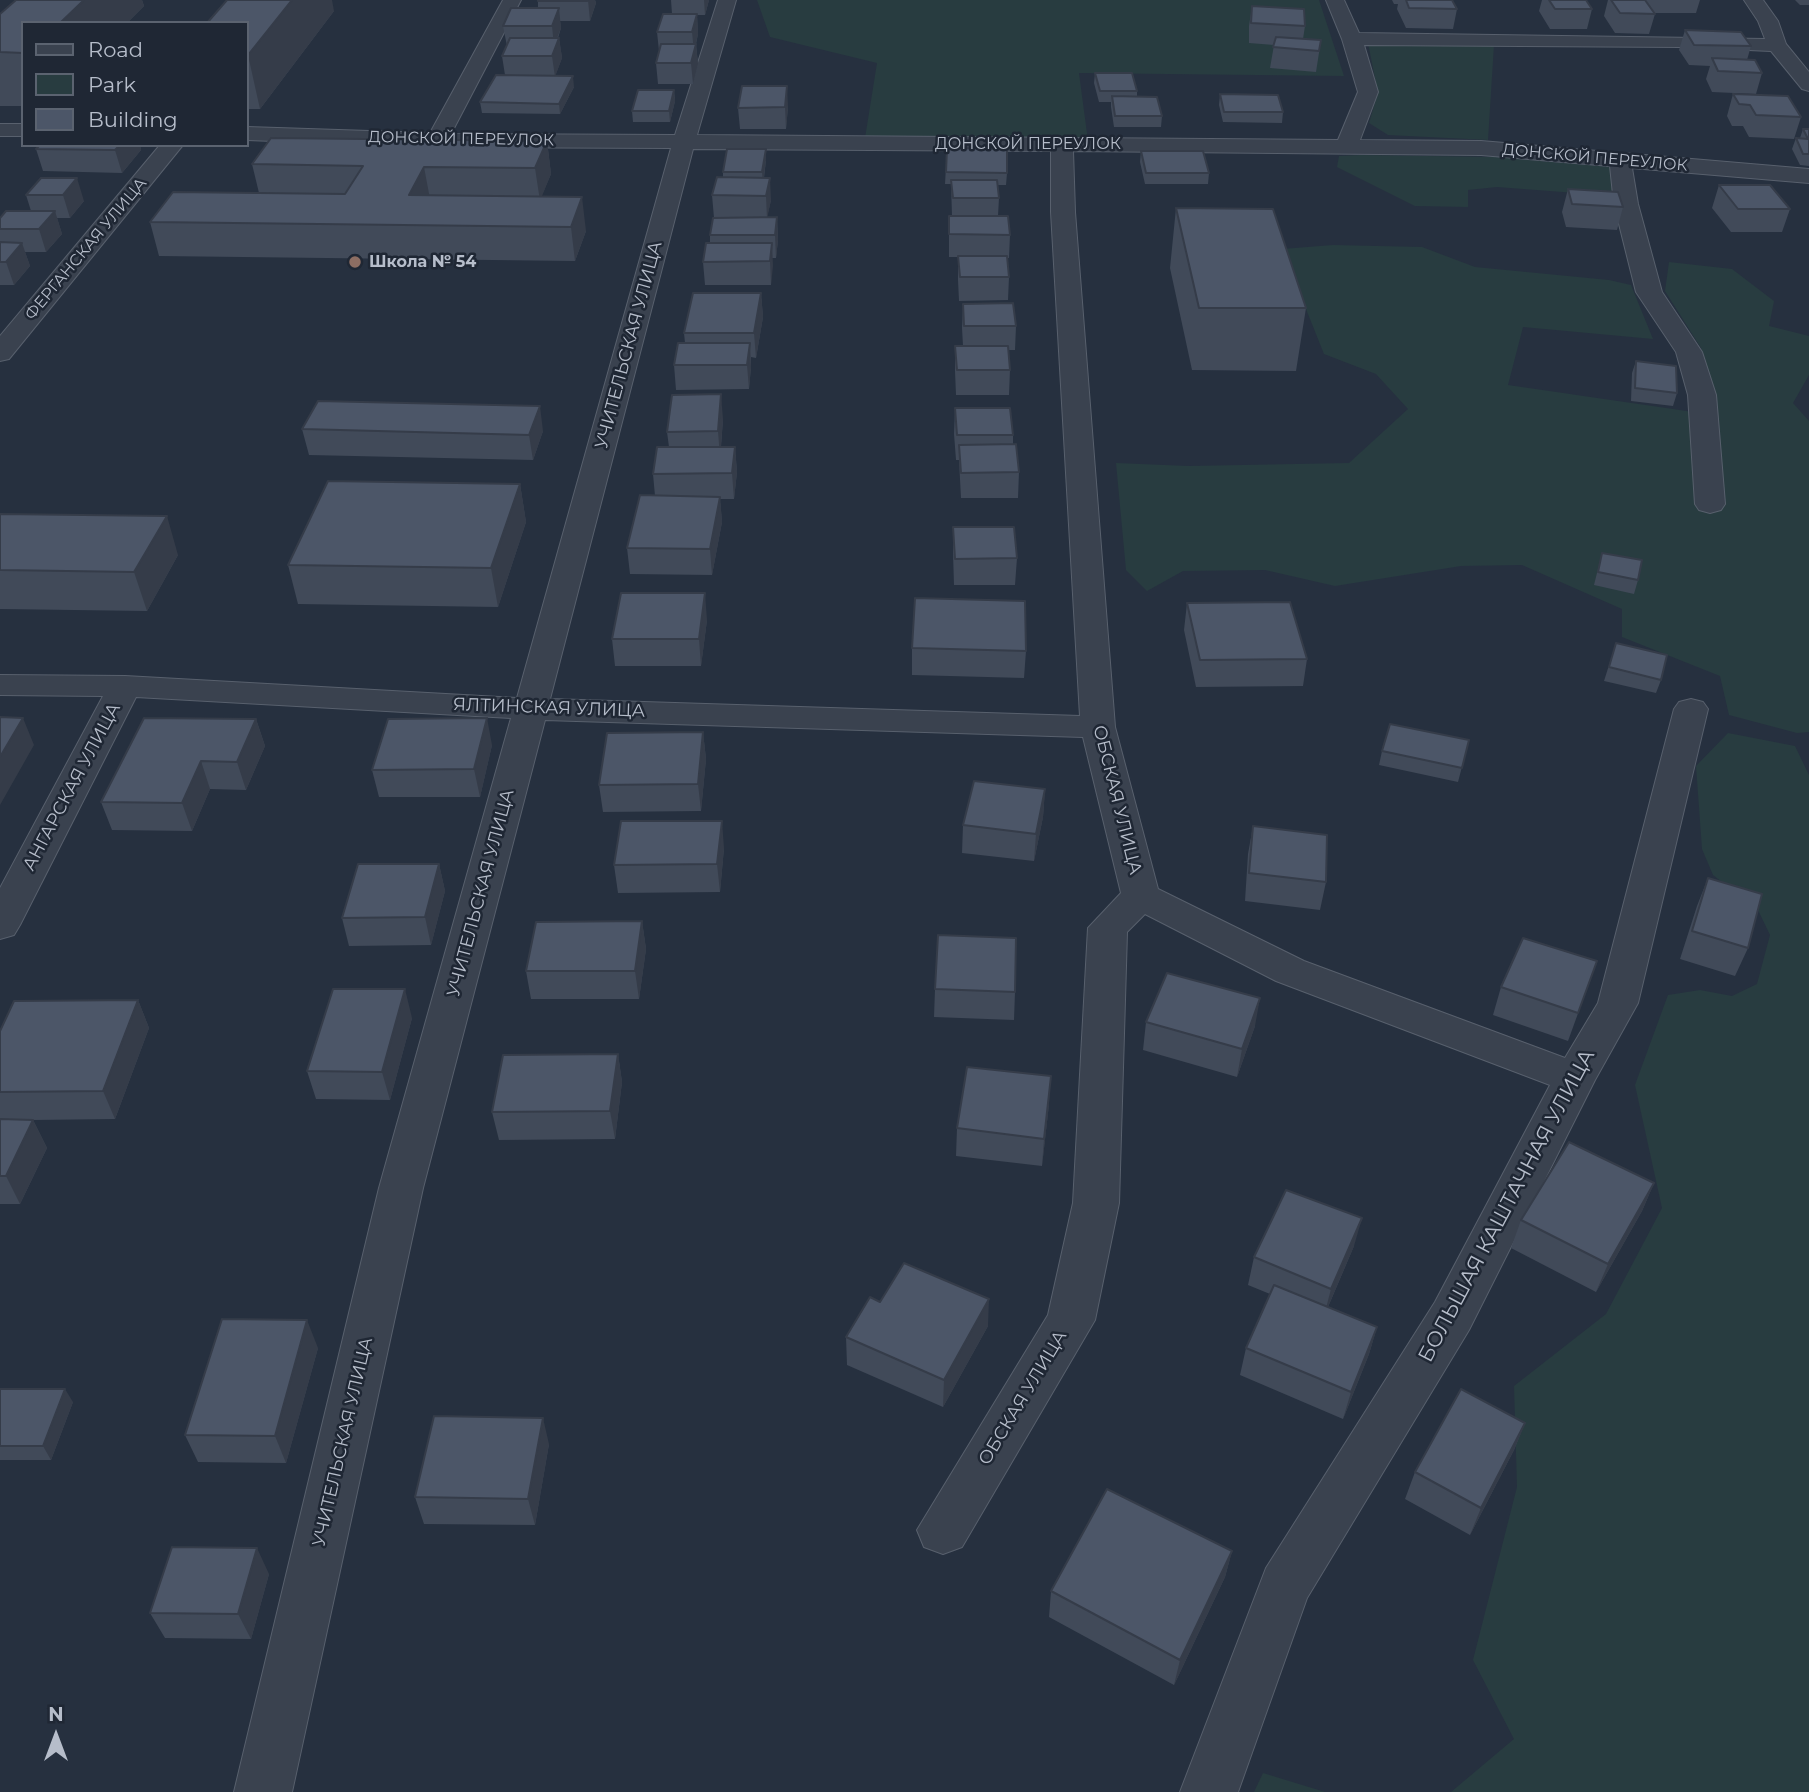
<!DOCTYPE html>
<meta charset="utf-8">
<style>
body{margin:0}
#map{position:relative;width:1809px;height:1792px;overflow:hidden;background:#26303f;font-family:Montserrat,sans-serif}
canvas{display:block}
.legend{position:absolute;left:21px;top:21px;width:228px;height:126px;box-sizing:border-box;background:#1f2734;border:2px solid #5b6370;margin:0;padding:9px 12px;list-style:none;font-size:21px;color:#b6bdca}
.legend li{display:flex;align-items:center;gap:14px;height:35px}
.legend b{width:35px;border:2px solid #5b6370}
.north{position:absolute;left:21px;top:1701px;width:70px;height:70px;-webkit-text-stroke:5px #1f2734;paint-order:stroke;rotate:0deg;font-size:19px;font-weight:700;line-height:28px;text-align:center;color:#b6bdca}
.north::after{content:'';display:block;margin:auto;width:24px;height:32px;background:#b6bdca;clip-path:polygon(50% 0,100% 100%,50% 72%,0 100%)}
</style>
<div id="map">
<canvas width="1809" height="1792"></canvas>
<ul class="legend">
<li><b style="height:9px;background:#3a424f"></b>Road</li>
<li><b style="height:19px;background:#283c40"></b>Park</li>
<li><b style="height:19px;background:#4c5668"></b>Building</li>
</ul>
<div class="north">N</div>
</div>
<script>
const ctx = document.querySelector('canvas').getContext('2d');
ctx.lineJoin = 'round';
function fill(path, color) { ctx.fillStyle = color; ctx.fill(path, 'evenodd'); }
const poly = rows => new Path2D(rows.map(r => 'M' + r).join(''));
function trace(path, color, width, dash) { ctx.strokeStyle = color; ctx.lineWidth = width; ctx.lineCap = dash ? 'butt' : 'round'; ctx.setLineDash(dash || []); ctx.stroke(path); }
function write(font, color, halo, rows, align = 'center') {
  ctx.font = font + ' Montserrat,sans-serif'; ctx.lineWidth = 5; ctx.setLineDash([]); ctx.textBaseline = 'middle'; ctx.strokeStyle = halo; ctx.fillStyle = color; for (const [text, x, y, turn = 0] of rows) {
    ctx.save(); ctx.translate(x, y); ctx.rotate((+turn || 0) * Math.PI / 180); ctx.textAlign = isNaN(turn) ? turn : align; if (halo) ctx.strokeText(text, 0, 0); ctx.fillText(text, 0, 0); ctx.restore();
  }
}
const green = poly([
 [757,0,1319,0,1344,76,1079,73,1088,141,865,138,877,63,770,37],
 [1368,43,1494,45,1488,140,1388,135,1369,123,1378,93],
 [1361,155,1494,157,1610,167,1615,196,1497,187,1468,190,1468,207,1415,206,1337,167,1339,156],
 [1333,245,1422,247,1475,267,1609,280,1631,285,1653,339,1523,327,1508,385,1714,415,1701,348,1665,291,1669,262,1732,269,1774,301,1769,326,1809,336,1809,375,1793,403,1809,421,1809,732,1797,733,1729,715,1720,676,1622,637,1622,609,1522,565,1461,566,1335,586,1265,570,1183,571,1147,591,1126,570,1116,463,1188,466,1349,463,1408,409,1376,374,1324,354,1282,249],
 [1728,733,1795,746,1809,775,1809,1792,1451,1792,1514,1739,1473,1660,1517,1487,1514,1386,1606,1314,1662,1208,1635,1085,1668,995,1700,990,1732,996,1757,984,1770,935,1758,910,1713,875,1702,849,1696,766],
 [1263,1773,1325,1792,1254,1792]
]);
const street = poly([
 [503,0,521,0,451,134,675,135,718,0,736,0,697,135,1338,140,1358,92,1342,39,1326,0,1344,0,1359,33,1765,39,1758,21,1744,0,1763,0,1778,21,1786,44,1809,72,1809,91,1802,89,1771,51,1681,47,1364,45,1378,92,1360,140,1481,141,1809,169,1809,183,1632,168,1638,204,1662,292,1702,352,1716,395,1725,504,1721,510,1710,513,1699,510,1695,504,1688,395,1676,352,1636,292,1614,204,1610,166,1481,155,1073,151,1075,212,1115,727,1158,889,1304,961,1565,1058,1598,1003,1674,709,1679,702,1691,699,1703,702,1708,709,1638,1003,1595,1080,1469,1330,1307,1598,1238,1792,1180,1792,1266,1568,1435,1302,1550,1085,1276,981,1145,914,1127,932,1119,1203,1095,1320,962,1547,943,1554,924,1547,917,1530,1048,1315,1073,1203,1088,928,1121,893,1083,737,545,720,423,1188,292,1792,234,1792,379,1188,511,718,136,697,20,925,14,935,0,939,0,888,103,696,0,695,0,675,125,676,517,698,671,148,437,147,247,140,247,127,430,133,503,0],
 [693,149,1051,151,1051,212,1080,716,550,699,693,149],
 [0,124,23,124,23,136,0,136,0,124],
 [160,145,183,145,9,359,0,361,0,336,160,145]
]);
const wall = poly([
 [16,0,142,0,144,6,127,23,23,23,23,106,0,106,0,14],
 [538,0,595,0,596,3,590,21,560,21,561,28,558,38,559,38,562,58,555,76,574,87,560,114,482,113,480,102,505,75,502,56,507,46,503,26,538,8],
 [671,0,709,0,705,15,697,15,698,34,696,44,698,64,693,84,658,84,656,63,659,51,657,32,672,14],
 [1392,0,1452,0,1457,9,1453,29,1406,28,1397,9,1398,4,1394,4],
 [1542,0,1586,0,1592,9,1587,29,1550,29,1539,11],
 [1608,0,1700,0,1696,13,1654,13,1655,14,1649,34,1615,33,1604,16],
 [1795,0,1809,0,1809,5,1800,5],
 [1252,6,1305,26,1303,39,1321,40,1316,72,1270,68,1274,45,1249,43,1249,26],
 [334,11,260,109,247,109,247,23],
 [1685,30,1751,46,1747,60,1762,73,1756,94,1712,92,1706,79,1710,66,1689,65,1679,50],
 [1095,73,1137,91,1137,97,1162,116,1161,127,1114,127,1111,107,1111,102,1099,102,1094,83],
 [674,90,675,101,670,122,633,122,632,111],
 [1220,94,1283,112,1282,123,1223,122,1219,105],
 [1733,94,1801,117,1794,139,1749,137,1743,126,1732,126,1727,116],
 [788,107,786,129,740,129,738,108],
 [1803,129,1809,129,1809,166,1800,165,1792,149,1796,138,1800,138],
 [547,141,551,174,541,197,586,231,575,261,159,256,150,222,259,193,252,164],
 [40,145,140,145,141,150,122,173,43,171,36,149],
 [947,148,1007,173,1006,185,997,185,999,198,998,216,1010,235,1009,258,1007,258,1009,277,1008,300,959,301,958,280,958,257,949,257,949,216,952,216,951,184,945,184],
 [1141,151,1209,173,1208,184,1145,184,1140,162],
 [766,160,764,178,771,200,767,217,777,217,778,240,776,258,772,258,771,285,705,285,703,262,710,243,710,235,714,218,712,195,723,177,723,172],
 [41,178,84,201,70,218,57,218,62,234,46,252,25,252,30,266,14,285,0,285,0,218,31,211,26,195],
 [1719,185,1790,209,1782,232,1731,232,1712,208],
 [1568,189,1623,207,1617,230,1566,227,1562,212],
 [1176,208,1306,308,1296,371,1192,370,1170,268],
 [761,293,763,317,756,358,751,357,751,367,749,389,676,390,674,365,685,343,684,333],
 [963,304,1016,326,1015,350,1008,350,1010,370,1009,395,956,395,955,371,955,346,963,346,962,328],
 [1636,361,1677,393,1673,406,1631,401,1632,373],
 [955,408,1013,435,1013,444,1019,472,1018,498,961,498,959,460,956,460,954,434],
 [723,419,721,447,735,447,737,472,734,499,720,499,722,522,712,575,630,574,627,548,655,496,653,474,669,447,667,432],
 [302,429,543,431,533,460,309,455],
 [520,484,526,522,498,607,298,604,288,565],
 [0,514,178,555,147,611,0,609],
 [953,527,1017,558,1015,585,954,585,953,553],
 [1602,553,1638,580,1634,594,1594,585],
 [1187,603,1307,659,1303,686,1196,687,1184,630],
 [707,620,701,666,615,666,612,639],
 [1616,643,1661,680,1656,693,1604,681],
 [912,648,1026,651,1024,678,912,675],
 [256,719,265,746,246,790,210,789,192,831,112,830,101,802],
 [703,732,706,759,701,811,603,812,599,785],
 [1469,740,1458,782,1379,765,1382,751],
 [492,745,480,797,379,797,372,770],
 [1045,789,1043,817,1034,861,962,853,963,825],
 [1253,826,1326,882,1320,910,1245,901,1248,854],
 [724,848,720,892,618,893,614,865],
 [439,864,445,891,431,945,349,946,342,918],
 [1708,878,1748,948,1735,976,1680,959,1697,906],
 [642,921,646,949,639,999,531,999,526,971],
 [1597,961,1568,1041,1493,1015,1501,987],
 [935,989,1015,992,1014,1020,934,1017],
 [138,1000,149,1028,115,1119,33,1120,47,1148,20,1204,0,1204,0,1031],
 [412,1018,390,1100,316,1099,307,1071],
 [1146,1022,1255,1026,1237,1077,1143,1050],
 [618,1054,622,1082,615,1139,499,1140,492,1112],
 [1049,1104,1042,1166,956,1156,957,1128],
 [1654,1183,1642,1211,1596,1292,1511,1248,1521,1220],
 [1354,1246,1328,1307,1377,1327,1369,1354,1343,1419,1240,1375,1246,1348,1270,1294,1248,1285,1254,1257],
 [880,1302,988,1326,943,1407,847,1365,846,1337],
 [318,1348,286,1463,198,1462,185,1435],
 [0,1389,73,1402,51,1460,0,1460],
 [1525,1423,1514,1450,1470,1535,1405,1499,1415,1472],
 [549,1444,535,1525,424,1524,415,1497],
 [1232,1551,1225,1577,1174,1685,1049,1617,1051,1591],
 [269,1574,251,1639,165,1638,150,1613]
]);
const shadedWall = poly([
 [84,0,142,0,144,6,127,23,60,23],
 [292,0,332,0,334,11,260,109,248,55],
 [588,0,595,0,596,3,590,21],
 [704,0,709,0,705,15],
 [559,8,561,28,554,46,552,26],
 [697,14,698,34,694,52,692,32],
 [559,38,562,58,555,77,552,56],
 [696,44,698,64,693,84,691,63],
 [573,76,574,87,560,114,559,104],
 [787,86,788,107,786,129,785,107],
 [674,90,675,101,670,122,669,111],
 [547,141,551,174,540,201,535,168],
 [120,145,140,145,141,150,122,173,115,150],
 [766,149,766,160,763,183,762,172],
 [424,167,430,199,409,195],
 [77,178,84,201,70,218,63,195],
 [770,178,771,200,767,219,766,196],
 [582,197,586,231,575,261,571,227],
 [55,211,62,234,46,252,39,229],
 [777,217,778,240,776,258,775,235],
 [22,243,30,266,14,285,6,262],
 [772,243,773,266,771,285,770,261],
 [761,293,763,317,756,358,754,333],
 [750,343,751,367,749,389,747,365],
 [721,394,723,419,720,457,718,431],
 [540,406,543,431,533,460,529,435],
 [735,447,737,472,734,499,732,473],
 [520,484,526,522,498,607,491,568],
 [720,497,722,522,712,575,710,549],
 [167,516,178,555,147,611,134,572],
 [705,593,707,620,701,666,699,639],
 [23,718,34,745,0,805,0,757],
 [487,718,492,745,480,797,474,769],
 [256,719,265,746,246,790,237,762],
 [703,732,706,759,701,811,698,784],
 [201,761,210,789,192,831,182,803],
 [1045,789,1043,817,1034,861,1036,834],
 [722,821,724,848,720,892,717,864],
 [439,864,445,891,431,945,425,917],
 [642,921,646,949,639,999,635,971],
 [405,989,412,1018,390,1100,382,1072],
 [1260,998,1255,1026,1237,1077,1242,1049],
 [138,1000,149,1028,115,1119,103,1091],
 [618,1054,622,1082,615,1139,610,1111],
 [1051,1076,1049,1104,1042,1166,1044,1139],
 [33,1120,47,1148,20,1204,6,1176],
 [1654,1183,1642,1211,1596,1292,1608,1264],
 [1362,1218,1354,1246,1324,1316,1331,1289],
 [989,1299,988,1326,943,1407,944,1380],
 [307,1320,318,1348,286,1463,275,1436],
 [1377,1327,1369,1354,1343,1419,1351,1392],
 [65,1389,73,1402,51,1460,43,1446],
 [543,1418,549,1444,535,1525,528,1499],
 [1525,1423,1514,1450,1470,1535,1481,1508],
 [257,1548,269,1574,251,1639,238,1614],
 [1232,1551,1225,1577,1174,1685,1180,1660]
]);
const building = poly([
 [16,0,84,0,60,23,23,23,23,53,0,52,0,14,16,0],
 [227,0,292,0,248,55,247,55,247,23,207,23,227,0],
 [538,0,588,0,587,1,538,1,538,0],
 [1406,0,1452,0,1457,9,1409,8,1406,0],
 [1549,0,1586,0,1592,9,1555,9,1549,0],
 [1611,0,1645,0,1655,14,1620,13,1611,0],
 [1252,6,1304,9,1305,26,1251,23,1252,6],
 [511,8,559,8,552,26,503,26,511,8],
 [663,14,697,14,692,32,657,32,663,14],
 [1685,30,1741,32,1751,46,1694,45,1685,30],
 [1276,37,1321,40,1319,51,1273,47,1276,37],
 [510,38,559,38,552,56,502,56,510,38],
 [661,44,696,44,691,63,656,63,661,44],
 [1712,58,1755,60,1762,73,1718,71,1712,58],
 [1095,73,1132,73,1137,91,1100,91,1095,73],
 [496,75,573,76,559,104,480,102,496,75],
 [742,86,787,86,785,107,738,108,742,86],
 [638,90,674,90,669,111,632,111,638,90],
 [1220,94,1278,95,1283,112,1224,112,1220,94],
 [1733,94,1788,96,1801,117,1756,115,1750,105,1739,104,1733,94],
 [1112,96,1157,97,1162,116,1115,116,1112,96],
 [1803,129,1809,129,1809,154,1803,154,1796,138,1808,139,1803,129],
 [271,138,547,141,535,168,424,167,409,195,582,197,571,227,150,222,173,192,345,194,363,166,252,164,271,138],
 [40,145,120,145,115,150,36,149,40,145],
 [947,148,1007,149,1007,173,946,172,947,148],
 [727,149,766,149,762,172,723,172,727,149],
 [1141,151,1203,151,1209,173,1146,173,1141,151],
 [717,177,770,178,766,196,712,195,717,177],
 [41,178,77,178,63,195,26,195,41,178],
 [951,180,997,180,999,198,953,198,951,180],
 [1719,185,1770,185,1790,209,1738,209,1719,185],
 [1568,189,1618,192,1623,207,1572,204,1568,189],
 [1176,208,1273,209,1306,308,1199,308,1176,208],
 [6,211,55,211,39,229,0,229,0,218,6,211],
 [949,216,1008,216,1010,235,949,234,949,216],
 [777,217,775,235,710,235,713,218,777,217],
 [0,242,22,243,6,262,0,262,0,242],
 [706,243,772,243,770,261,703,262,706,243],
 [958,256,1007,256,1009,277,960,277,958,256],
 [693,293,761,293,754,333,684,333,693,293],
 [1013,303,1016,326,964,326,963,304,1013,303],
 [678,343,750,343,747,365,674,365,678,343],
 [955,346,1008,346,1010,370,957,370,955,346],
 [1636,361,1676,366,1677,393,1635,388,1636,361],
 [721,394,718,431,667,432,672,395,721,394],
 [318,401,540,406,529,435,302,429,318,401],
 [955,408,1010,408,1013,435,957,435,955,408],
 [1016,444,1019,472,961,473,959,445,1016,444],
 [657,447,735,447,732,473,653,474,657,447],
 [328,481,520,484,491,568,288,565,328,481],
 [640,495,720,497,710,549,627,548,640,495],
 [0,514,167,516,134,572,0,570,0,514],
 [953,527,1014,527,1017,558,955,559,953,527],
 [1602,553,1642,560,1638,580,1598,572,1602,553],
 [621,593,705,593,699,639,612,639,621,593],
 [915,598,1025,601,1026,651,912,648,915,598],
 [1290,602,1307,659,1200,660,1187,603,1290,602],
 [1616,643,1667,655,1661,680,1609,667,1616,643],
 [0,717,23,718,0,757,0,717],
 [144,718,256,719,237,762,201,761,182,803,101,802,144,718],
 [487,718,474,769,372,770,388,719,487,718],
 [1390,724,1469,740,1462,768,1382,751,1390,724],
 [703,732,698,784,599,785,607,733,703,732],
 [974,781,1045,789,1036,834,963,825,974,781],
 [621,821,722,821,717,864,614,865,621,821],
 [1253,826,1327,835,1326,882,1249,873,1253,826],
 [358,864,439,864,425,917,342,918,358,864],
 [1708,878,1762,894,1748,948,1692,931,1708,878],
 [642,921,635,971,526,971,536,922,642,921],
 [938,935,1016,938,1015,992,935,989,938,935],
 [1523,938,1597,961,1578,1013,1501,987,1523,938],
 [1167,973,1260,998,1242,1049,1146,1022,1167,973],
 [333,989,405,989,382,1072,307,1071,333,989],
 [138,1000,103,1091,0,1092,0,1031,14,1001,138,1000],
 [618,1054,610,1111,492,1112,503,1055,618,1054],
 [967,1067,1051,1076,1044,1139,957,1128,967,1067],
 [0,1119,33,1120,6,1176,0,1176,0,1119],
 [1569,1142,1654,1183,1608,1264,1521,1220,1569,1142],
 [1286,1190,1362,1218,1331,1289,1254,1257,1286,1190],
 [904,1263,989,1299,944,1380,846,1337,870,1297,880,1302,904,1263],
 [1274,1285,1377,1327,1351,1392,1246,1348,1274,1285],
 [222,1319,307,1320,275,1436,185,1435,222,1319],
 [0,1389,65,1389,43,1446,0,1446,0,1389],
 [1461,1389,1525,1423,1481,1508,1415,1472,1461,1389],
 [434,1416,543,1418,528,1499,415,1497,434,1416],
 [1107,1489,1232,1551,1180,1660,1051,1591,1107,1489],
 [172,1547,257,1548,238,1614,150,1613,172,1547]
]);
const markers = [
 [355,262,7,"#8d6e63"]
];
const farStreetnames = [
 ["ДОНСКОЙ ПЕРЕУЛОК",461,139,1],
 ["ДОНСКОЙ ПЕРЕУЛОК",1028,144],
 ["ДОНСКОЙ ПЕРЕУЛОК",1595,158,5],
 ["ФЕРГАНСКАЯ УЛИЦА",86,249,-50]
];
const farPoinames = [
 ["Школа № 54",369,262]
];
const streetNames = [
 ["УЧИТЕЛЬСКАЯ УЛИЦА",629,345,-75],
 ["ЯЛТИНСКАЯ УЛИЦА",549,708,2],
 ["АНГАРСКАЯ УЛИЦА",72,787,-62],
 ["ОБСКАЯ УЛИЦА",1117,800,76],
 ["УЧИТЕЛЬСКАЯ УЛИЦА",481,893,-75],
 ["ОБСКАЯ УЛИЦА",1023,1398,-59],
 ["УЧИТЕЛЬСКАЯ УЛИЦА",343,1442,-77]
];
const nearStreetnames = [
 ["БОЛЬШАЯ КАШТАЧНАЯ УЛИЦА",1507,1206,-62]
];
fill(green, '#283c40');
trace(street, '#58606d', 2);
fill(street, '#3a424f');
fill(wall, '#414a59');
fill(shadedWall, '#353c49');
fill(building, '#4c5668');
trace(building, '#353c49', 2);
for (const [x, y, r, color] of markers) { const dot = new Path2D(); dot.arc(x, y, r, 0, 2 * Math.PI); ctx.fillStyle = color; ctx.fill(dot); trace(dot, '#1f2734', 2.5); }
write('16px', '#b6bdca', '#1f2734', farStreetnames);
write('bold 16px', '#b6bdca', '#1f2734', farPoinames, 'left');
write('18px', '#b6bdca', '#1f2734', streetNames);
write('21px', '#b6bdca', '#1f2734', nearStreetnames);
</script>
